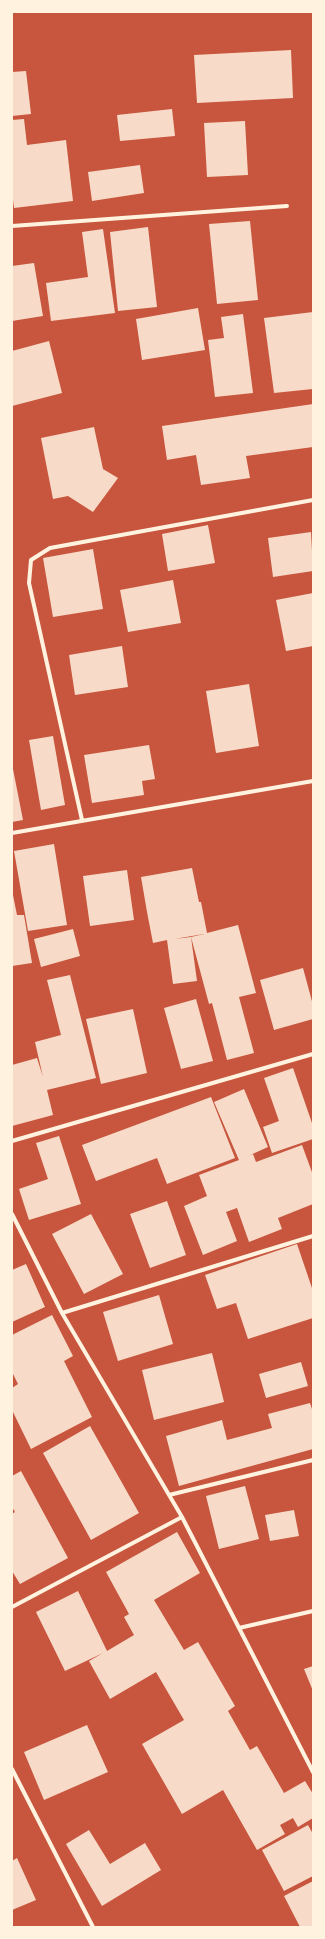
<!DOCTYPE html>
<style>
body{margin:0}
#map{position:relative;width:325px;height:1939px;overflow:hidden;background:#c8553d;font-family:Ubuntu,sans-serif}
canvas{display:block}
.frame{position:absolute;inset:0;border:13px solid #fff3e0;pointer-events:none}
</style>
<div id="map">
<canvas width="325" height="1939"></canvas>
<div class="frame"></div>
</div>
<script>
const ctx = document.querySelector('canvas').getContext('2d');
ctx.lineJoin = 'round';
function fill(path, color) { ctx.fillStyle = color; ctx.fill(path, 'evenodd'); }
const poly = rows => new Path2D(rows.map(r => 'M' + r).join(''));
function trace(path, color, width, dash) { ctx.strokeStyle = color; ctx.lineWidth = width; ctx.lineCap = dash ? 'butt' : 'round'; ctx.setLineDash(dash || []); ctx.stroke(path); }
const building = poly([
 [291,50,293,98,197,103,194,55],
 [26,71,31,114,12,116,12,72],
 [172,109,175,136,120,141,117,115],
 [24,119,27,145,66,140,73,201,14,208,12,192,12,120],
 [245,121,248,175,207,177,204,123],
 [140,165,144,193,92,201,88,172],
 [250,221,258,300,217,304,209,224],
 [148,227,157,307,118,311,110,232],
 [103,229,115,313,51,321,46,283,88,277,82,232],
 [34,263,43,316,12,321,12,266],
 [198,308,205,350,142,360,136,319],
 [313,312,313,389,274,393,264,318],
 [243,314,253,393,215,397,208,340,224,338,221,317],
 [49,341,62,393,12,406,12,351],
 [313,404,313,447,246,456,250,478,201,485,196,455,167,460,162,426],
 [94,427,103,469,118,478,93,512,68,496,53,499,41,438],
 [208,525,215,563,168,571,162,534],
 [311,532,313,571,273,577,268,538],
 [93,549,103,609,53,617,43,558],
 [173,580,181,623,128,632,120,590],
 [313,593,313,646,286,651,276,600],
 [122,646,128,687,75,695,69,655],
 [249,684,259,746,216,753,206,691],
 [53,736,65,805,41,810,29,740],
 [149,745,155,779,142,781,144,795,92,803,84,755],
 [13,769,23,820,12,822,12,770],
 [54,844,67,925,28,931,14,851],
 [192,868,199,902,201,902,207,933,238,925,256,993,239,997,254,1053,227,1060,212,1003,209,1004,191,937,204,934,174,939,191,937,197,981,173,984,167,940,153,943,147,912,141,877],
 [127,870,134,920,90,926,83,876],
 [12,890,17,915,24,915,32,963,12,966],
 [73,929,80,956,41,967,34,939],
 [303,968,313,1005,313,1019,274,1030,260,980],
 [70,975,96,1078,47,1090,53,1115,12,1126,12,1065,37,1058,43,1077,35,1042,61,1035,47,980],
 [196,999,213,1061,181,1069,164,1008],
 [133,1009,147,1073,101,1084,86,1019],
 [293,1068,313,1126,313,1139,272,1153,263,1127,279,1121,264,1078],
 [244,1089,268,1147,248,1156,253,1154,256,1162,302,1145,313,1175,313,1204,278,1218,282,1229,249,1242,237,1208,226,1212,237,1241,203,1255,184,1206,207,1196,199,1175,239,1160,214,1102],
 [211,1097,235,1158,167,1184,157,1158,96,1181,82,1145],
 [59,1136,81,1204,29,1220,19,1189,48,1179,36,1143],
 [167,1201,186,1255,150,1268,130,1214],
 [91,1214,123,1274,84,1294,52,1234],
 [297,1244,313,1291,313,1318,248,1339,236,1303,217,1309,205,1275],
 [26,1264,45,1307,12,1322,12,1270],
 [159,1295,173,1344,118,1361,103,1312],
 [52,1315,73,1356,64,1361,92,1417,31,1449,12,1410,12,1388,18,1384,12,1372,12,1335],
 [212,1353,224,1402,154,1420,142,1370],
 [301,1362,308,1386,266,1398,259,1374],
 [310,1403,313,1412,313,1449,179,1486,166,1436,222,1420,227,1440,272,1428,268,1414],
 [90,1426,139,1513,91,1540,43,1453],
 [21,1471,68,1558,20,1584,12,1571,12,1514,15,1512,12,1507,12,1476],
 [245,1486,259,1539,219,1549,206,1496],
 [294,1510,299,1536,270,1541,265,1515],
 [177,1532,200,1573,154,1600,184,1650,198,1642,235,1706,228,1711,250,1750,257,1746,284,1793,305,1781,313,1794,313,1818,298,1827,293,1818,280,1825,285,1834,257,1850,223,1790,182,1814,142,1744,184,1720,156,1672,110,1699,89,1661,103,1653,65,1671,36,1612,78,1591,107,1651,134,1635,124,1617,129,1614,106,1572],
 [313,1666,313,1691,304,1669],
 [87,1725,108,1772,44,1800,24,1752],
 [308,1825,313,1834,313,1876,284,1891,262,1850],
 [89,1830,110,1864,145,1843,161,1870,102,1906,66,1844],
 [17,1858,36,1900,12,1910,12,1861],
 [313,1881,313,1927,300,1927,284,1896]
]);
const minor = poly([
 [12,226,287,206],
 [82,820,29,583,31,560,50,548,313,500],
 [12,833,313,781],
 [12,1141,313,1054],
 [12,1214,62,1313,182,1517,313,1772],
 [62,1313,313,1236],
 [169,1495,313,1460],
 [12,1607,182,1517],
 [239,1628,313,1611],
 [12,1769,93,1927]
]);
fill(building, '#f7dbc8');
trace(minor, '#fff3e0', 4);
</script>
